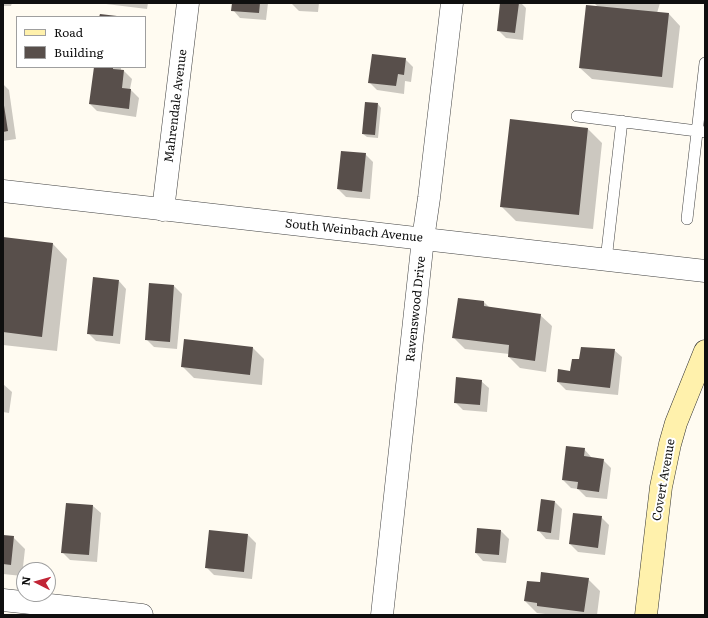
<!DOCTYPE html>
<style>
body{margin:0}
#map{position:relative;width:708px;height:618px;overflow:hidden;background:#fffbf1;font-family:Literata,serif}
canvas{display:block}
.frame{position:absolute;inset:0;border:4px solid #0f0f0f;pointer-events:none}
.legend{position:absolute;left:16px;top:16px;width:130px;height:52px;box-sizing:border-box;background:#fff;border:1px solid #9f9f9f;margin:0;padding:5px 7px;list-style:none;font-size:12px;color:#0f0f0f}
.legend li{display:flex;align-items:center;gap:8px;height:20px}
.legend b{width:20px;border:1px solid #9f9f9f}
.north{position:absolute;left:16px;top:562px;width:40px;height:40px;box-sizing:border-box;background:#fff;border:1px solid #9f9f9f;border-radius:50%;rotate:276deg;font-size:11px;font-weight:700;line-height:16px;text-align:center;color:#0f0f0f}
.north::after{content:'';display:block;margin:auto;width:14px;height:18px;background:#c12536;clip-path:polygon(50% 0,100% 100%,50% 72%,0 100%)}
</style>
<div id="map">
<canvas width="708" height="618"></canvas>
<div class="frame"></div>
<ul class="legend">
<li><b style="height:5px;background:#fff1ac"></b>Road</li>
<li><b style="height:11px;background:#584f4b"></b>Building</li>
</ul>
<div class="north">N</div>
</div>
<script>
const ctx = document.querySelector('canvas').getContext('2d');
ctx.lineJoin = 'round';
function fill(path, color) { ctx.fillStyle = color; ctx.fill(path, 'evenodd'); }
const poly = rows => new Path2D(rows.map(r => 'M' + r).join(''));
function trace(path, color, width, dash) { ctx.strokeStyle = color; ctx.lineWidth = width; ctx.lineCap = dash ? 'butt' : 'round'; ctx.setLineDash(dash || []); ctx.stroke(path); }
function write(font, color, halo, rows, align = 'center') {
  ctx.font = font + ' Literata,serif'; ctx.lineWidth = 4; ctx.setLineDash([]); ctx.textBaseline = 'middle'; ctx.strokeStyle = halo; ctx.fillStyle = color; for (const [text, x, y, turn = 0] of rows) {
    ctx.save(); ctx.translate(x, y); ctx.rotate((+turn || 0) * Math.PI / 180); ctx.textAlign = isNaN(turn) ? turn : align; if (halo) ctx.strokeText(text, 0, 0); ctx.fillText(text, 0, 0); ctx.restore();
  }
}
const shadow = poly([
 [3,3,12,3,11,6,3,6],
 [105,3,148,3,147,9,106,4],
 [233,3,268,3,266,20,240,18,233,10],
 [291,3,319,3,318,12,299,11],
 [501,3,521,3,526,8,523,40,506,38,498,30],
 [594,3,660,3,657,13,669,14,680,26,673,88,592,79,580,68,598,7],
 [3,50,4,66,3,66],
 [405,59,413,67,411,82,405,81,404,94,377,90,369,82],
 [95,67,121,67,121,71,124,71,132,79,130,89,139,98,136,117,97,111,90,104],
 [3,84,9,90,16,139,3,141],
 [378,104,381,108,378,138,367,137,363,134],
 [588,129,602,143,593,229,516,221,501,206],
 [365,154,373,162,370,199,346,197,338,189],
 [3,238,53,244,67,259,57,351,3,345],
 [119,281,126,289,120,344,96,341,88,333],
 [174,286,182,294,177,349,154,347,146,339],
 [484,302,490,308,540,315,552,326,546,372,520,368,509,357,509,354,465,349,453,337],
 [185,340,253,348,264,359,262,385,194,378,182,366],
 [614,350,622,357,618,395,566,390,558,382,570,372,580,360],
 [481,381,489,388,487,412,463,410,455,402],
 [3,384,12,392,9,413,3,412],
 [584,449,592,458,603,460,611,468,607,499,586,497,578,489,571,488,563,480],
 [555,502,562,509,559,540,546,539,539,531],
 [93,506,101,513,97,562,70,560,62,552],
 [601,517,609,525,605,555,578,552,570,544],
 [501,531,509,539,506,563,483,561,476,553],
 [248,535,256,543,252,579,214,575,206,567],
 [3,536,13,537,25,549,22,576,3,574],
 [588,579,600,591,597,615,547,615,545,614,537,613,525,601,541,583]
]);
const building = poly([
 [232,3,260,3,259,13,231,11],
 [500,3,519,3,515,33,497,31],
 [586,5,669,13,662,77,579,68],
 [100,14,117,16,117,17,99,17],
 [372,54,406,58,404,75,398,74,396,86,368,83],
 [94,67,113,67,113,69,124,70,122,88,131,89,129,109,89,104],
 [3,99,8,131,3,132],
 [365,102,378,103,375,135,362,134],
 [510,119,588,128,579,215,500,207],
 [341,151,366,153,362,192,337,189],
 [3,237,53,243,42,337,3,332],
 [93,277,119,280,113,336,87,334],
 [149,283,174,285,170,342,145,340],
 [458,298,484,301,484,306,541,314,535,361,508,357,509,345,452,338],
 [184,339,253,347,250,375,181,367],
 [581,347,615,349,610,388,557,382,558,369,570,371,572,359,579,359],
 [456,377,482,380,480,405,454,403],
 [566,446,585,448,584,456,604,459,599,492,577,489,578,482,562,480],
 [541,499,555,501,551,533,537,531],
 [66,503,93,505,89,555,61,553],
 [573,513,602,516,598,548,569,544],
 [477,528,501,530,499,555,475,553],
 [209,530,248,534,244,572,205,568],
 [3,535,14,536,11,565,3,564],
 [541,572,589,578,584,612,537,606,537,603,524,601,527,581,540,582]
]);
const service = poly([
 [577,116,705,132],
 [687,219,705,63],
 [606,260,622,121]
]);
const minor = poly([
 [163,210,188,3],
 [3,600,142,615],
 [382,615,423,239,429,198,452,3]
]);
const tertiary = poly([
 [3,191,705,271]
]);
const secondary = poly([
 [646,615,661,487,670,444,676,423,705,351]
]);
const streetNames = [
 ["Mahrendale Avenue",176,106,-83],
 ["South Weinbach Avenue",354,231,6],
 ["Ravenswood Drive",416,309,-84],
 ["Covert Avenue",664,480,-80]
];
fill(shadow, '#0003');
fill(building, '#584f4b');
trace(service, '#424242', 12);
trace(minor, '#424242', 23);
trace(tertiary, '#424242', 23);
trace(secondary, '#313131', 23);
trace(service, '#fff', 11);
trace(minor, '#fff', 22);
trace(tertiary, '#fff', 22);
trace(secondary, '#fff1ac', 22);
write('12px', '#0f0f0f', '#fff', streetNames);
</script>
